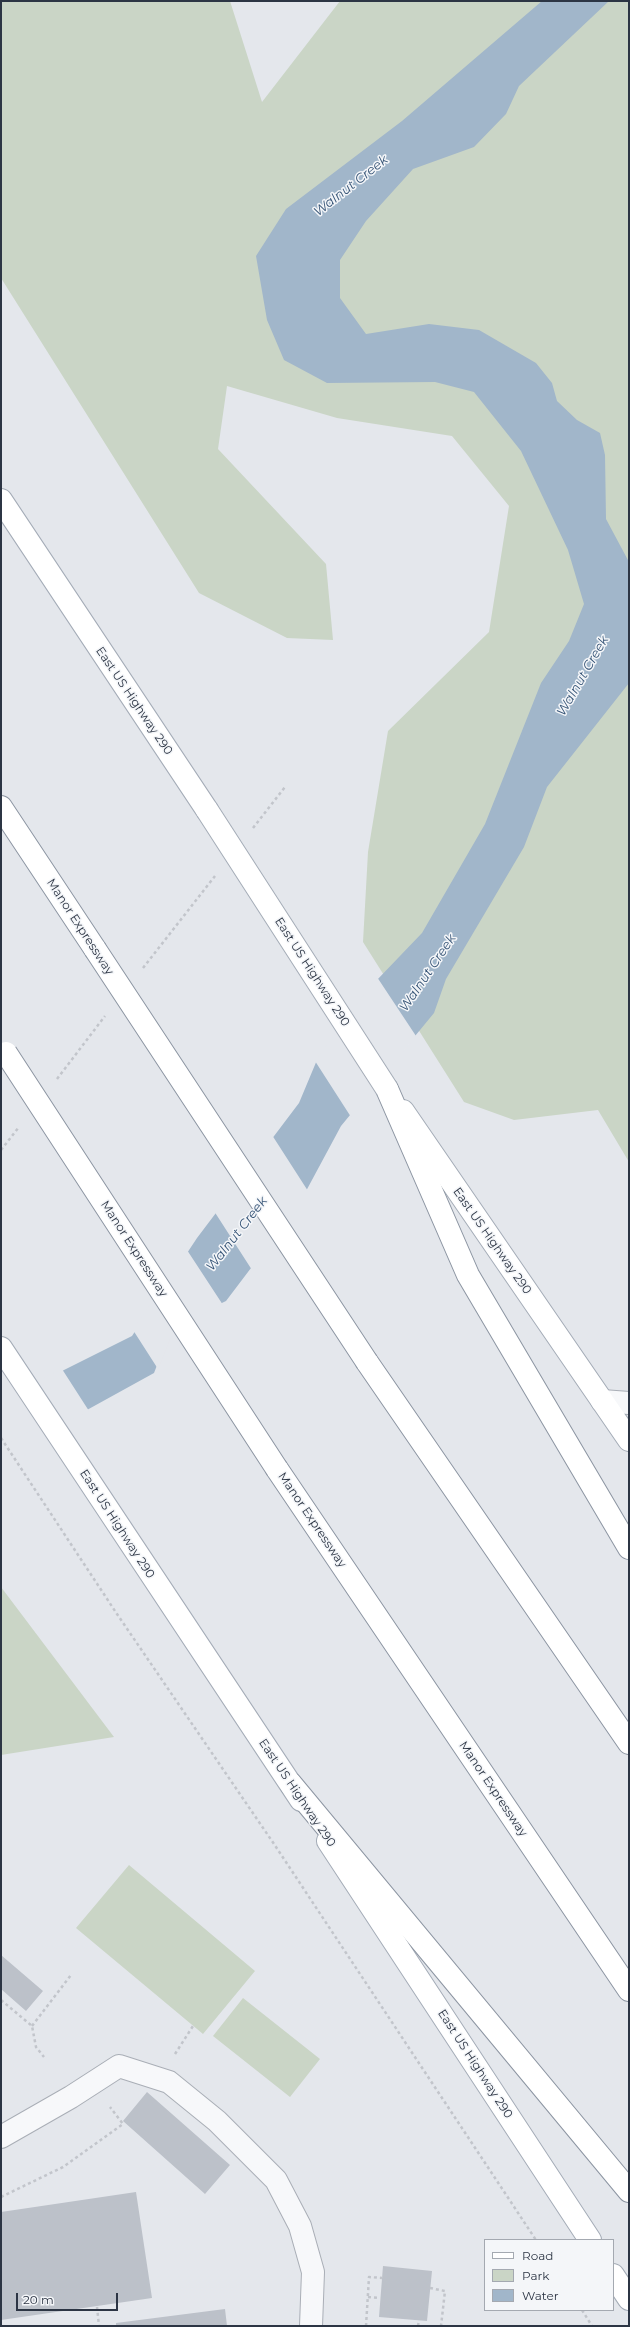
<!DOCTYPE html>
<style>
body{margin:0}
#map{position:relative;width:630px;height:2327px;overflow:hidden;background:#e4e7ec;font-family:Montserrat,sans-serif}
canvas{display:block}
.frame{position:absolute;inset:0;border:2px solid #2c3544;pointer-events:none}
.legend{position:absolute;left:484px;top:2239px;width:130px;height:72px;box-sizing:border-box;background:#f4f6f9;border:1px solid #a4a9b1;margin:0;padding:5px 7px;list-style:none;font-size:12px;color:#2c3544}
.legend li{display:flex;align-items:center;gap:8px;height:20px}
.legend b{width:20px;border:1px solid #a4a9b1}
.scale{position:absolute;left:16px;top:2293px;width:102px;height:18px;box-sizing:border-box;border:2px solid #2c3544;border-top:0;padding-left:5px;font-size:12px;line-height:14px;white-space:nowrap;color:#2c3544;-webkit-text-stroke:3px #f4f6f9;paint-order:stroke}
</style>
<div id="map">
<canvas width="630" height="2327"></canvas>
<div class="frame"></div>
<ul class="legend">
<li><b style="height:5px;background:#fff"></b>Road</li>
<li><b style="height:11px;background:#cad5c6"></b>Park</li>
<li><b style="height:11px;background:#a1b6ca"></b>Water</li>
</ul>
<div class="scale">20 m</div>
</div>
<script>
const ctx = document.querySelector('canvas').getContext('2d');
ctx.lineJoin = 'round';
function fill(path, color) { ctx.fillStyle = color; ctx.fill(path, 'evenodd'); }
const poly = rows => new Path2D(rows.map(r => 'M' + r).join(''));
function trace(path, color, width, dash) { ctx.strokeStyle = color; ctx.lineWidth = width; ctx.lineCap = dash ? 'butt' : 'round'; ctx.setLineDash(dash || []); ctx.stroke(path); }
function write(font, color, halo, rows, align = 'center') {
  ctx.font = font + ' Montserrat,sans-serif'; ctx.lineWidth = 3; ctx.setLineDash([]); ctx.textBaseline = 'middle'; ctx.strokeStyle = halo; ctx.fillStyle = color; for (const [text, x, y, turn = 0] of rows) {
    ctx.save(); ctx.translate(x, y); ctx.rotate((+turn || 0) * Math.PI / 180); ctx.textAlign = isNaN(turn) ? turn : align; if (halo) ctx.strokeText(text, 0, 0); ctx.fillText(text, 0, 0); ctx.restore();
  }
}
const green = poly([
 [1,1,230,1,262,102,340,1,629,1,629,1162,598,1110,514,1120,464,1102,363,942,368,852,388,731,489,632,509,506,452,436,337,418,227,386,218,449,326,564,333,640,287,638,199,593,1,278],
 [1,1587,114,1737,1,1755],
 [129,1865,255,1971,203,2034,76,1928],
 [243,1998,320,2059,290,2097,213,2036]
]);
const water = poly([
 [542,1,609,1,519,86,506,114,474,147,413,169,366,221,340,260,340,298,366,334,429,324,479,330,536,363,552,383,557,401,577,420,600,433,605,455,606,519,629,562,629,683,547,787,524,847,446,979,434,1013,341,1126,298,1206,226,1301,189,1319,168,1337,154,1373,76,1416,14,1395,132,1336,197,1238,299,1103,317,1060,376,981,422,933,485,824,541,683,569,641,584,604,568,550,521,451,474,392,435,382,327,383,284,360,267,320,256,256,286,209,402,121]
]);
const pier = poly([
 [377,977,416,1036,351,1117,315,1061],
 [272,1135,308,1191,300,1207,252,1270,214,1211],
 [187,1250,223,1305,190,1320,170,1339,158,1369,133,1330],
 [62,1369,89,1411,77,1418,37,1427,1,1447,1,1398]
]);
const building = poly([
 [1,1955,43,1991,26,2011,1,1989],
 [147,2092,230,2165,205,2194,123,2121],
 [136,2192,152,2298,1,2320,1,2212],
 [383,2266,432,2271,427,2321,379,2317],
 [225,2309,227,2326,116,2326,116,2323]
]);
const path = poly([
 [253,828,285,787],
 [143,968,215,876],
 [57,1079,105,1016],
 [1,1150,19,1127],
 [1,1438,117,1614,274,1844,536,2240],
 [1,2000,32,2026,36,2047,44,2057],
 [32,2026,71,1975],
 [175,2054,193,2026],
 [1,2197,63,2167,123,2124,110,2107],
 [430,2288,445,2291,441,2326],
 [368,2297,380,2298],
 [97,2307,99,2326],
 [582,2310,592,2326],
 [366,2326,369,2277,382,2278],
 [418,2326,419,2320]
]);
const minor = poly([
 [602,1401,629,1403],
 [1,2137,71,2097,119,2066,169,2082,217,2121,276,2180,300,2226,313,2272,311,2326]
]);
const major = poly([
 [1,500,207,810],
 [403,1111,629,1440],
 [1,1348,301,1800],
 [328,1841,590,2240],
 [613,2275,629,2299]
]);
const highway = poly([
 [1,807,95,949],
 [387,1089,468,1275,629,1548],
 [367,1362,629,1743],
 [277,1469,629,1990],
 [291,1784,629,2191]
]);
const majorBridge = poly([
 [207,810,387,1089]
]);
const highwayBridge = poly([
 [95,949,367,1362],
 [6,1053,277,1469]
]);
const streetNames = [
 ["East US Highway 290",134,701,56],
 ["Manor Expressway",80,927,57],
 ["East US Highway 290",312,972,57],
 ["East US Highway 290",492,1241,55],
 ["Manor Expressway",134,1249,57],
 ["Manor Expressway",312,1520,56],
 ["East US Highway 290",117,1524,57],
 ["Manor Expressway",493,1789,56],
 ["East US Highway 290",297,1793,56],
 ["East US Highway 290",475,2064,57]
];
const waterNames = [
 ["Walnut Creek",351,186,-38],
 ["Walnut Creek",583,676,-60],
 ["Walnut Creek",428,973,-56],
 ["Walnut Creek",237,1234,-52]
];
fill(green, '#cad5c6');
fill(water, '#a1b6ca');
fill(pier, '#e4e7ec');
fill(building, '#bcc1c9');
trace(minor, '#a9aeb6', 24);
trace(major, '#a4acb7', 24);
trace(highway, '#8c95a2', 24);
trace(path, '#c2c5cb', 2.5, [3, 3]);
trace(minor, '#f7f8fa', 22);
trace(major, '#fff', 22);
trace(highway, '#fff', 22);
trace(majorBridge, '#a4acb7', 24, []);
trace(highwayBridge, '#8c95a2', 24, []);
trace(majorBridge, '#fff', 22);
trace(highwayBridge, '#fff', 22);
write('12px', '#2c3544', '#f4f6f9', streetNames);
write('italic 13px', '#375577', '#f4f6f9', waterNames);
</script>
